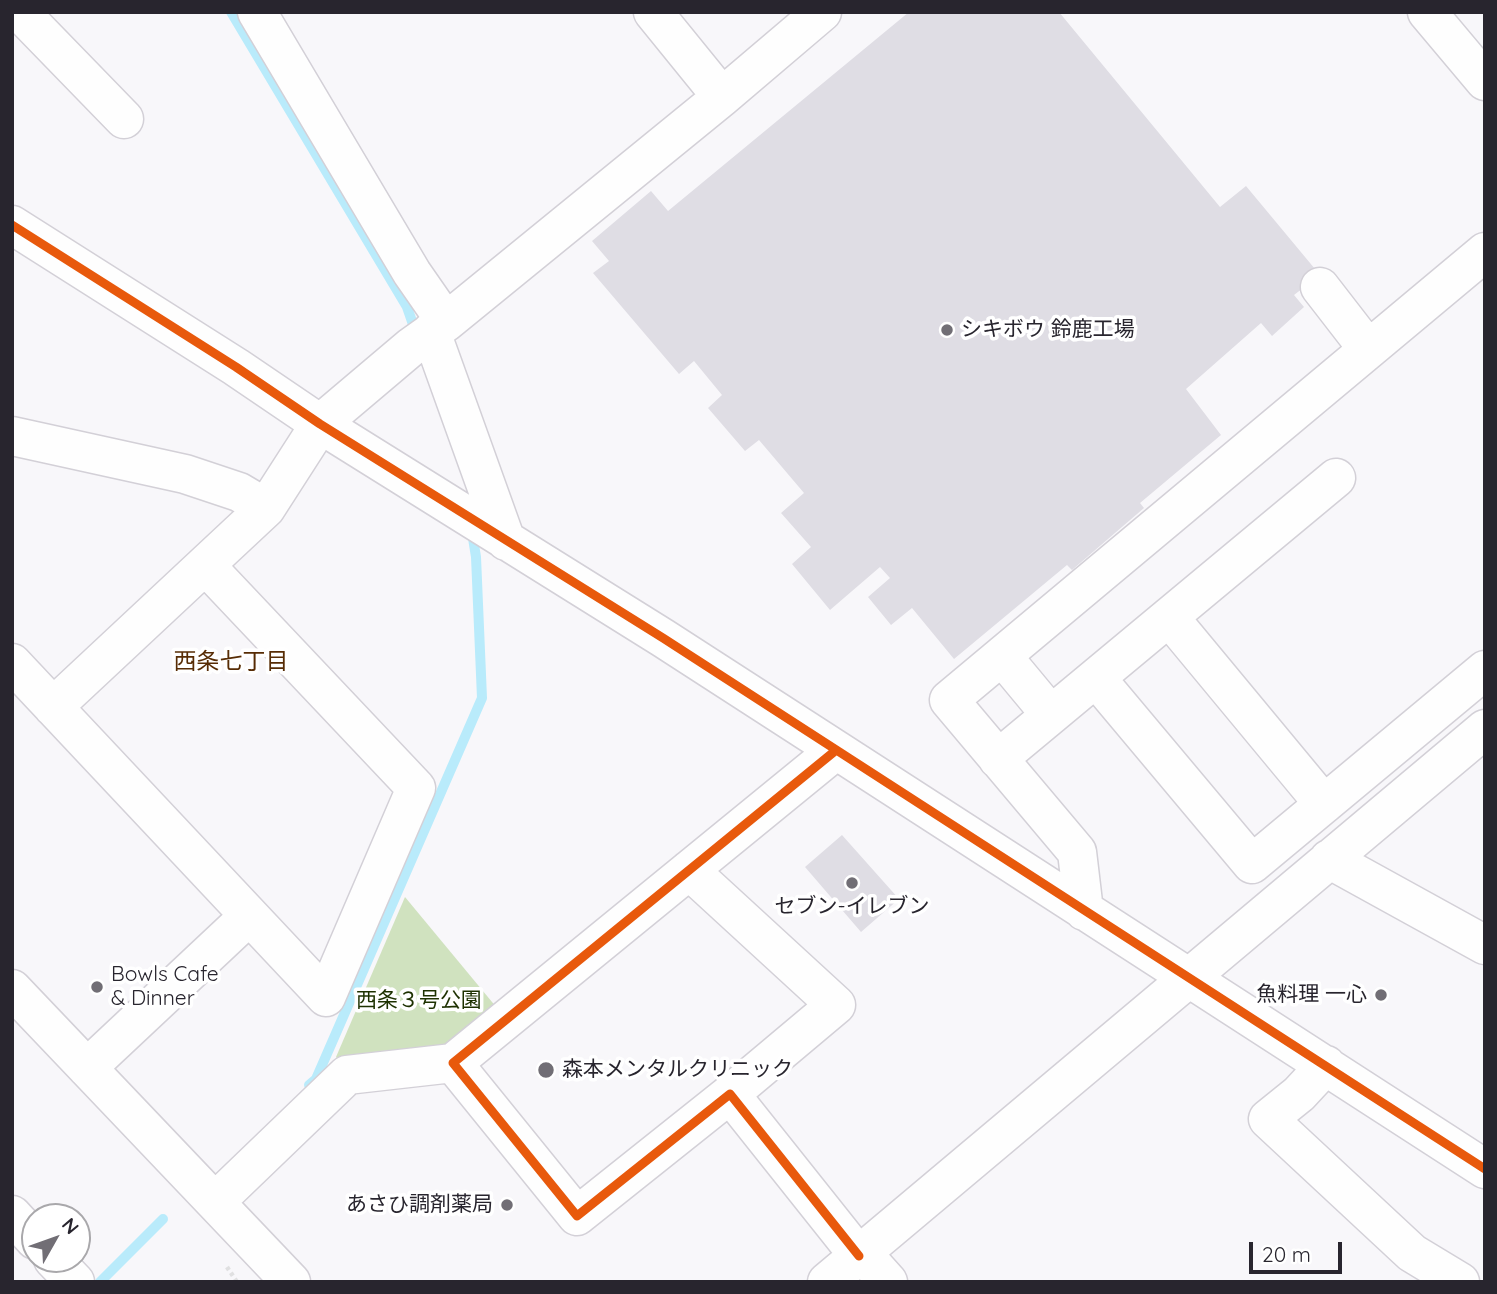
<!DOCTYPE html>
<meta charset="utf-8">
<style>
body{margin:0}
#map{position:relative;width:1497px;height:1294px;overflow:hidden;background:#f8f7fa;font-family:Quicksand,sans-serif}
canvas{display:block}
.frame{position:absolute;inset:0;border:14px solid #28252e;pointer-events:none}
.north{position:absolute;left:21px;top:1203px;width:70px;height:70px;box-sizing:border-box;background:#fff;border:2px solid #a9a8ab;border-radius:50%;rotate:50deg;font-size:19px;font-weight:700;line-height:28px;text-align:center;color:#28252e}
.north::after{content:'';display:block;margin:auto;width:24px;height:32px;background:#716e75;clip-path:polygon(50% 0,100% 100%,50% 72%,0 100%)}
.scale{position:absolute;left:1249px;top:1242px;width:93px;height:32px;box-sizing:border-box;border:4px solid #28252e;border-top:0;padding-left:9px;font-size:21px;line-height:24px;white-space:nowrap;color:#28252e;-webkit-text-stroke:5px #fff;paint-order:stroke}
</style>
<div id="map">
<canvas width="1497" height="1294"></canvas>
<div class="frame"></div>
<div class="north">N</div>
<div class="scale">20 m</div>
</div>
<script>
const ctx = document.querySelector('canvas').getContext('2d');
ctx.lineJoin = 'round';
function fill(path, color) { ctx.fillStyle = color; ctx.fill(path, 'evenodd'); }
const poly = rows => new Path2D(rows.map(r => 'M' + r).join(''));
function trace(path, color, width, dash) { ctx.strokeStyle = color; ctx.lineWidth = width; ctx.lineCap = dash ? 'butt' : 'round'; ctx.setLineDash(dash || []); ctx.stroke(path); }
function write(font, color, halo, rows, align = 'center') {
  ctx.font = font + ' Quicksand,"Noto Sans JP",sans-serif'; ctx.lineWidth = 7; ctx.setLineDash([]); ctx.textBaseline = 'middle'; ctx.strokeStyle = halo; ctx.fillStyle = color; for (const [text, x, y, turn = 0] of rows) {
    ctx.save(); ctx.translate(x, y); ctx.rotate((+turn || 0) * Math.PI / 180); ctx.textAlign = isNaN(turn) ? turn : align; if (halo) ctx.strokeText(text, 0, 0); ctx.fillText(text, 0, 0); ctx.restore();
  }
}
const green = poly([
 [405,897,497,1008,437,1054,343,1067,336,1057]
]);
const stream = poly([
 [231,12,407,307,416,333],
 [309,1085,316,1079,482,698,476,557,472,532],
 [100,1282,163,1219]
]);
const building = poly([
 [909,12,1059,12,1220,207,1246,186,1320,275,1294,295,1304,307,1272,336,1261,323,1186,389,1221,435,1140,503,1144,508,1072,570,1067,565,954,659,912,608,891,625,868,597,890,578,880,567,830,610,792,564,811,547,781,513,804,493,759,440,745,451,708,408,722,395,694,361,679,374,593,273,609,261,592,241,651,191,668,211],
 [842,835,899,899,861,932,805,867]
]);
const path = poly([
 [227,1267,237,1282]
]);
const minor = poly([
 [20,12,124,119],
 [257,12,412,273,446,322],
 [653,12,722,97],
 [1427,12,1485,81],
 [12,225,236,367,320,424,663,638,1485,1169],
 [1320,287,1368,349],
 [431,332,506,541],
 [12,436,185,474,239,492,266,508],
 [1169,617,1324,804],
 [1002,656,1051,715],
 [12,663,326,997,416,788,206,566],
 [1096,678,1252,864,1485,670],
 [53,707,266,508,320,424,411,347,446,322,722,97,822,12],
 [835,751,453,1063,577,1216,730,1094,859,1256],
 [998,759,1336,478],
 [1329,859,1485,945],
 [689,870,836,1005,730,1094],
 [1084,911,1077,852,949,700,1485,252],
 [12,989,291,1282],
 [1326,1065,1299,1094,1268,1119,1412,1253,1460,1282],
 [87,1068,249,916],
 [215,1202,347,1075,453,1063],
 [12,1215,35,1240],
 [862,1253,888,1282],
 [53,1259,75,1282],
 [827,1282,1485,729]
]);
const cycleway = poly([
 [12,225,236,367,320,424,663,638,1485,1169],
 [835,751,453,1063,577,1216,730,1094,859,1256]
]);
const markers = [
 [947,330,7,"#716e75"],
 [852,883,7,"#716e75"],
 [97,987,7,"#716e75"],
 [1381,995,7,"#716e75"],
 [546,1070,9,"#716e75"],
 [507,1205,7,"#716e75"]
];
const poiNames = [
 ["シキボウ 鈴鹿工場",961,330],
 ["セブン-イレブン",852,907,"center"],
 ["Bowls Cafe",111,975],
 ["& Dinner",111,999],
 ["魚料理 一心",1367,995,"right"],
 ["森本メンタルクリニック",562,1070],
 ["あさひ調剤薬局",493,1205,"right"]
];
const parkNames = [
 ["西条３号公園",419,1001]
];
const neighbourhoodNames = [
 ["西条七丁目",231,662]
];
fill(green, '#d0e2bf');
trace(stream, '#b9ebfb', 10);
fill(building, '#dfdde4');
trace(minor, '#d3d0d7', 41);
trace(path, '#e0e0e1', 4.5, [3.5, 3.5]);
trace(minor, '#fefefe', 38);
trace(cycleway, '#e8590c', 9);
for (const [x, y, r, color] of markers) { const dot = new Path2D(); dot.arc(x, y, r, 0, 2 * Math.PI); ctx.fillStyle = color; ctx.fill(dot); trace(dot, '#fff', 2.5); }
write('21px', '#28252e', '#fff', poiNames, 'left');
write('21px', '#1d3100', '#fff', parkNames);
write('23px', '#572c05', '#fff', neighbourhoodNames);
</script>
